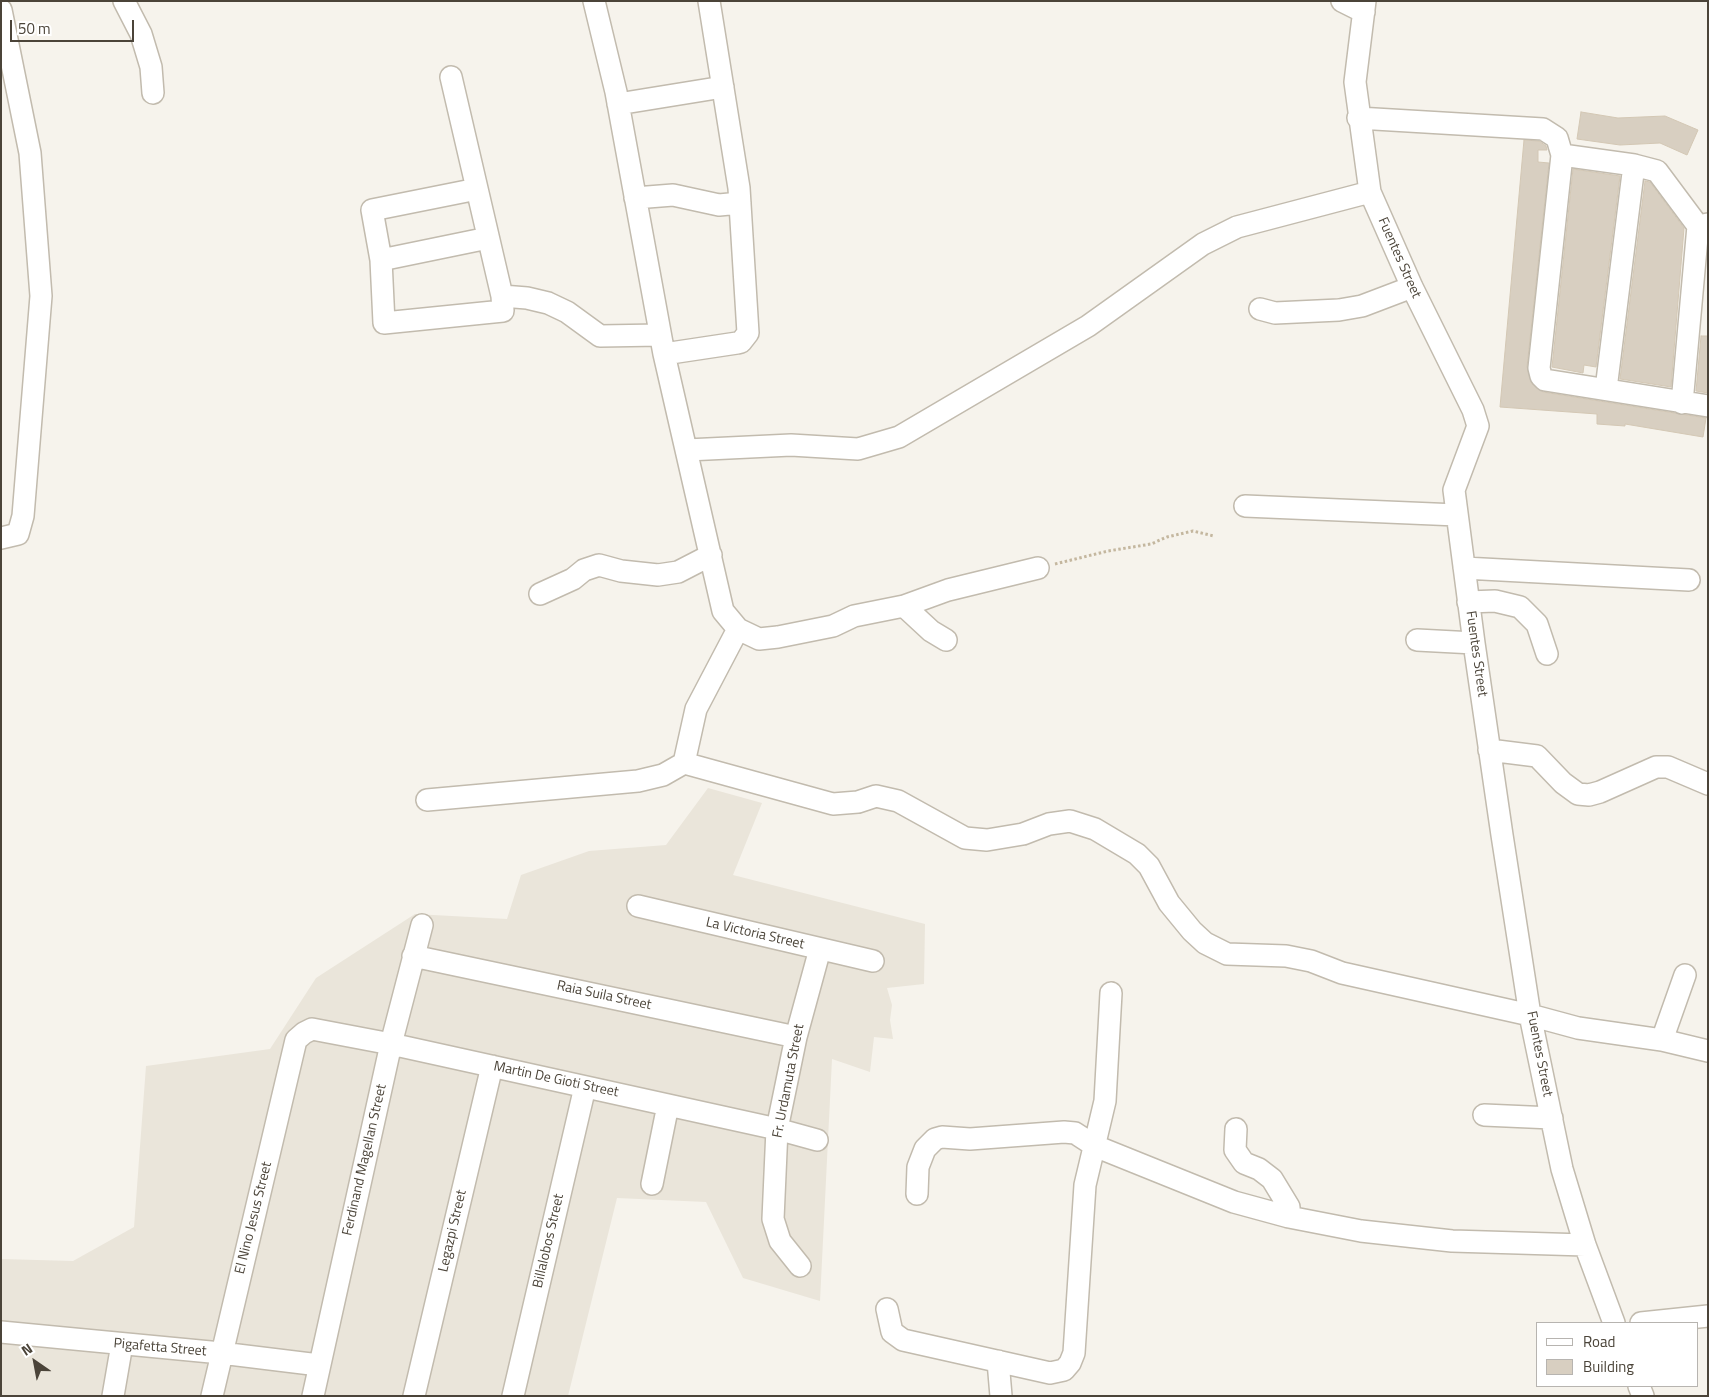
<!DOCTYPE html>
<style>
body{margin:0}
#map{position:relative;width:1709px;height:1397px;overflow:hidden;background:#f6f3ec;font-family:"Titillium Web",sans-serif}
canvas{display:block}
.frame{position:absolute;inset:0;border:2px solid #4b4439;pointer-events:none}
.legend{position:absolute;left:1536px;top:1322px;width:162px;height:65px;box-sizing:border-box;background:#fff;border:1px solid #b7b4b0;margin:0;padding:6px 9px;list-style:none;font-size:15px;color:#4b4439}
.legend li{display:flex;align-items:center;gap:10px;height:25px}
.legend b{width:25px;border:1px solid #b7b4b0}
.north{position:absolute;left:10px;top:1337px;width:50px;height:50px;-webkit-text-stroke:4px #fff;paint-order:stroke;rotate:327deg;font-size:14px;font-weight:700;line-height:20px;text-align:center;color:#4b4439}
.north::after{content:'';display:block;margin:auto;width:18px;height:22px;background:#4b4439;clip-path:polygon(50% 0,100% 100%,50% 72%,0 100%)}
.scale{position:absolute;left:10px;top:20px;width:124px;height:22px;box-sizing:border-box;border:2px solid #4b4439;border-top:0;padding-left:6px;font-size:15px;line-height:18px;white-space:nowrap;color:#4b4439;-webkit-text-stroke:4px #fff;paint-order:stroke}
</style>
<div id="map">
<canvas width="1709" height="1397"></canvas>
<div class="frame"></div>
<ul class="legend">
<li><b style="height:6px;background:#fff"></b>Road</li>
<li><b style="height:14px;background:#d8cfc1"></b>Building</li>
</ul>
<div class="north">N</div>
<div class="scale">50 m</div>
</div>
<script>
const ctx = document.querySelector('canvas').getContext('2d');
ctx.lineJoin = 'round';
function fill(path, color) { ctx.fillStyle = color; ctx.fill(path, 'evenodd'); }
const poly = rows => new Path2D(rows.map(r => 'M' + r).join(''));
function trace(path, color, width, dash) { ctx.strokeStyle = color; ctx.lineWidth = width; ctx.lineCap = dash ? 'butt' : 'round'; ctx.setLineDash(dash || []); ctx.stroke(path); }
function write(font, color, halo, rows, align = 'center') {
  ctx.font = font + ' "Titillium Web",sans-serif'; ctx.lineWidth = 4.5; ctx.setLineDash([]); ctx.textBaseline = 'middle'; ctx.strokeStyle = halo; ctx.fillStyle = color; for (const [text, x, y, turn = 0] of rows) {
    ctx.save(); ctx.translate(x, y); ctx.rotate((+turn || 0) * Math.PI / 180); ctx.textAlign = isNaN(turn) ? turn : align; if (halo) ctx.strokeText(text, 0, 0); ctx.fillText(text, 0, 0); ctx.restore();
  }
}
const residential = poly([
 [708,788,762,803,733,875,925,924,924,984,887,988,892,1005,890,1020,893,1039,874,1037,870,1072,832,1059,820,1301,743,1278,706,1202,617,1198,568,1396,1,1396,1,1259,73,1261,134,1227,146,1066,270,1049,316,978,415,914,507,919,521,875,589,851,666,845]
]);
const building = poly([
 [1581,112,1618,118,1665,116,1698,130,1687,155,1660,143,1620,145,1577,139,1581,112],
 [1524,140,1539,141,1546,146,1547,150,1538,150,1538,162,1549,163,1527,367,1532,384,1543,392,1706,418,1703,437,1625,424,1625,426,1597,424,1597,414,1500,407,1524,140],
 [1573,169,1620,176,1596,367,1584,365,1583,373,1552,367,1573,169],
 [1645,181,1650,182,1684,228,1671,387,1620,379,1645,181],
 [1701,336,1708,336,1708,393,1696,391,1701,336]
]);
const path = poly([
 [1055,564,1108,551,1151,544,1167,537,1193,531,1214,536]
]);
const minor = poly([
 [124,1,141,34,151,67,153,93],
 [594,1,616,92,664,354,723,611,738,629,759,639,778,637,833,626,854,616,904,606,948,590,1038,568],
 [1342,1,1364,12],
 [1365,1,1355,82,1370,192,1412,287,1473,410,1478,426,1454,490,1474,643,1502,835,1530,1015,1562,1169,1585,1245,1614,1323],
 [1,10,30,153,41,296,23,516,18,534,1,538],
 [451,77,502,296,527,298,548,303,567,312,600,336,660,335],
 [618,104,723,87],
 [1358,118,1543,129,1557,138,1562,155,1539,368,1541,376,1545,380,1708,406],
 [1562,155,1634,165,1657,171,1698,226,1708,224],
 [477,189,372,210,381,260,488,238],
 [635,198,673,195,719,205,740,203],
 [381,260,384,323,503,311,502,296],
 [1260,309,1275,313,1339,310,1362,306,1412,287],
 [664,354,737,343,741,342,748,333,739,188,709,1],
 [1606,389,1634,165],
 [1682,403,1698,226],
 [687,450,791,445,858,449,899,437,1088,326,1203,244,1237,227,1370,192],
 [1245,506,1457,515],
 [1464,568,1689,580],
 [540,594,573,579,584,570,599,565,621,571,658,575,678,572,711,555],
 [1468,602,1495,601,1520,607,1537,624,1547,654],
 [904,606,931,631,946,640],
 [1417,640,1474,643],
 [1489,750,1537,756,1563,783,1578,794,1589,795,1600,792,1656,767,1668,767,1708,784],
 [684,763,833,804,858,802,876,796,898,801,965,838,987,840,1023,834,1049,824,1070,821,1095,829,1137,854,1149,866,1169,903,1192,931,1205,943,1227,954,1286,956,1311,961,1342,973,1530,1015,1578,1028,1662,1040,1708,1051],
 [427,800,638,781,663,775,684,763,696,709,738,629],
 [638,906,873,961],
 [413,956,796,1037],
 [1662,1040,1685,975],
 [1484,1115,1552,1118],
 [1236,1129,1235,1150,1244,1163,1259,1169,1272,1179,1289,1207,1289,1217],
 [652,1184,668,1105],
 [917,1194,918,1167,925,1149,935,1139,942,1137,970,1139,1064,1132,1075,1133,1095,1146,1234,1202,1289,1217,1361,1231,1452,1241,1585,1245],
 [800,1266,780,1241,773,1219,777,1129,796,1037,820,949],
 [887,1309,892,1332,903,1340,1050,1373,1064,1370,1070,1363,1074,1353,1085,1185,1105,1101,1111,993],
 [1641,1323,1708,1316],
 [1,1332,221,1353,319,1365],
 [998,1361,1001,1396],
 [1639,1386,1643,1396],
 [113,1396,122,1344],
 [212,1396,296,1040,304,1033,312,1029,391,1044,777,1129,817,1140],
 [313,1396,391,1044,422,925],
 [414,1396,492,1066],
 [513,1396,585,1087]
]);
const streetNames = [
 ["Fuentes Street",1399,258,66],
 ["Fuentes Street",1476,654,82],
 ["La Victoria Street",755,934,13],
 ["Raia Suila Street",604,996,12],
 ["Fuentes Street",1539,1054,79],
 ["Martin De Gioti Street",556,1080,12],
 ["Fr. Urdamuta Street",789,1081,-79],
 ["Ferdinand Magellan Street",365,1160,-77],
 ["El Nino Jesus Street",254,1218,-76],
 ["Legazpi Street",453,1231,-77],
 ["Billalobos Street",549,1241,-77],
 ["Pigafetta Street",160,1348,5]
];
fill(residential, '#eae5da');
fill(building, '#d8cfc1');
trace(building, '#d3c7b4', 1);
trace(minor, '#c2bbae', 24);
trace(path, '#c4b79f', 3, [2.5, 2.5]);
trace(minor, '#fff', 21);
write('14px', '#4b4439', '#fff', streetNames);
</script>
